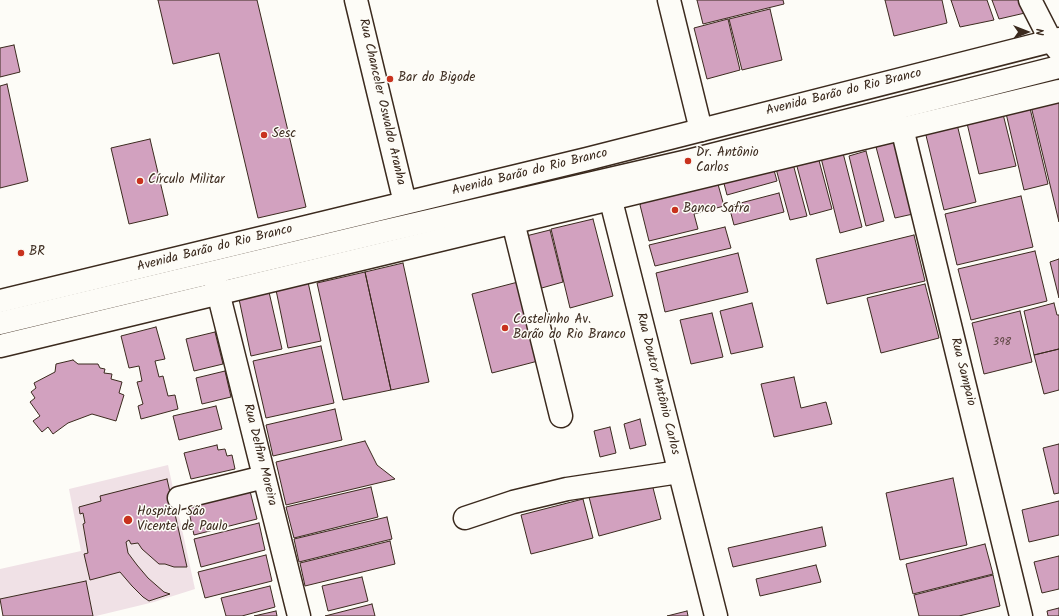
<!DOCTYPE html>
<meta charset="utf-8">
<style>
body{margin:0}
#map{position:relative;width:1059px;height:616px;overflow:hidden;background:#fdfcf7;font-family:Kalam,sans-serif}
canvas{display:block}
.north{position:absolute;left:1007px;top:12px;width:40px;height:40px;-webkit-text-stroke:3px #fdfcf7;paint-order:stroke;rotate:90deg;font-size:11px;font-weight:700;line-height:16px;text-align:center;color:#3b2a1e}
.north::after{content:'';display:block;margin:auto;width:14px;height:18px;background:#3b2a1e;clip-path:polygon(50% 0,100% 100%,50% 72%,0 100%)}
</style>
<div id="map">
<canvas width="1059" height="616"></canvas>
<div class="north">N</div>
</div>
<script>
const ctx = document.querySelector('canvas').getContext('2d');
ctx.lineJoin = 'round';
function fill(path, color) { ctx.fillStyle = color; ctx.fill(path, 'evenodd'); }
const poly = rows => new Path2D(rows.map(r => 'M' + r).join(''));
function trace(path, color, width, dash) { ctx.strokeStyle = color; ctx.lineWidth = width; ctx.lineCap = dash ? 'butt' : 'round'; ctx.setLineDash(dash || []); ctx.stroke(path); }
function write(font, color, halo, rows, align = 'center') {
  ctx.font = font + ' Kalam,sans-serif'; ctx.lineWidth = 3; ctx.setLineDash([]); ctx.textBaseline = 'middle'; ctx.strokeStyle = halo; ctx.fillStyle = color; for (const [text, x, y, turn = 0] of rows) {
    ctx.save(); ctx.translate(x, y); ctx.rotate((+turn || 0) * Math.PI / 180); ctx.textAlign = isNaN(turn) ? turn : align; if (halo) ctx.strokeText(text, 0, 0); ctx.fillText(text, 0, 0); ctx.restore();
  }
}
const built = poly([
 [168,465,195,589,154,602,96,616,93,616,86,581,0,599,0,569,81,551,69,489]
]);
const building = poly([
 [158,0,257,0,306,207,258,218,219,53,173,64,158,0],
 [697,0,783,0,784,4,703,24,697,0],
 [885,0,942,0,947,23,894,36,885,0],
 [951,0,987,0,994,20,960,27,951,0],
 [992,0,1019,0,1025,13,999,19,992,0],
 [770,9,782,60,742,70,729,19,770,9],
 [728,19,740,70,707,79,694,28,728,19],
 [14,45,20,72,0,77,0,48,14,45],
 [7,84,28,181,0,188,0,86,7,84],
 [1059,99,1059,222,1031,106,1059,99],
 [1029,104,1048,184,1024,190,1005,109,1029,104],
 [1002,110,1016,166,979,174,966,119,1002,110],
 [955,116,976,202,944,210,923,123,955,116],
 [150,139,168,215,129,224,111,148,150,139],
 [894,142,913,214,895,218,876,147,894,142],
 [842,149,862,227,840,233,820,154,842,149],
 [866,151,884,221,866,226,849,156,866,151],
 [817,153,832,209,810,215,795,159,817,153],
 [792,160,807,216,790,220,775,165,792,160],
 [772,163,777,181,727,195,722,176,772,163],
 [716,177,724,206,694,214,698,229,649,241,640,205,649,194,716,177],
 [779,193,784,212,734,225,729,206,779,193],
 [1021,196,1033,247,957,265,945,214,1021,196],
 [593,219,613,296,570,308,551,229,593,219],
 [725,227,731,248,655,266,649,245,725,227],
 [550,230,563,282,531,291,518,238,550,230],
 [914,235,925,281,827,304,816,259,914,235],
 [1035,251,1047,301,971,320,958,269,1035,251],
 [738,253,748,292,665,312,656,273,738,253],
 [1059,259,1059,298,1050,262,1059,259],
 [403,263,429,382,391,390,365,272,403,263],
 [365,272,391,390,343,400,317,283,365,272],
 [308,282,321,341,288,348,276,290,308,282],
 [518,282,538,361,492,373,472,294,518,282],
 [925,284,939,338,881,353,867,298,925,284],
 [269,292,282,349,251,356,239,299,269,292],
 [752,303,763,347,731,354,720,311,752,303],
 [1054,303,1057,315,1059,315,1059,349,1034,355,1024,311,1054,303],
 [1020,311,1032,362,984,374,972,323,1020,311],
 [712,313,723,357,691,364,680,320,712,313],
 [156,327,165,359,155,361,159,377,163,376,168,396,175,395,178,409,141,419,138,406,143,404,137,382,142,381,139,366,129,368,121,336,156,327],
 [215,332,223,364,194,371,186,339,215,332],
 [321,346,334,403,266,418,253,361,321,346],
 [1059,349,1059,390,1044,394,1034,355,1059,349],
 [73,360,78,364,98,364,100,368,105,369,104,373,112,374,111,379,122,382,119,393,124,395,116,421,92,414,68,423,53,434,48,427,42,432,33,421,40,416,30,402,35,398,31,392,36,388,34,383,55,372,56,364,73,360],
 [225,371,231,397,202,404,196,378,225,371],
 [794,377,801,408,826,402,832,424,774,437,761,384,794,377],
 [216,406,222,429,179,440,173,416,216,406],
 [335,409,342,440,273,456,266,425,335,409],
 [640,419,646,445,630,449,624,424,640,419],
 [610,427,616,453,600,457,594,431,610,427],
 [365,441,377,465,395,479,286,505,276,462,365,441],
 [1059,444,1059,493,1054,494,1043,448,1059,444],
 [217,445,218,450,225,449,227,456,232,455,235,469,191,479,184,453,217,445],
 [953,478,967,545,900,560,886,493,953,478],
 [167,479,187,567,174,567,165,564,159,564,142,549,138,543,131,544,129,540,126,542,128,553,137,565,148,578,164,592,170,594,149,601,143,597,132,586,120,572,90,580,84,554,88,553,83,524,85,523,83,513,80,514,79,507,101,501,100,496,167,479],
 [651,480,661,519,599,536,589,497,651,480],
 [371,487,378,517,294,538,286,507,371,487],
 [250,491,257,519,194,535,188,507,250,491],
 [583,499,593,538,531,554,521,515,583,499],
 [1059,501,1059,535,1029,542,1022,510,1059,501],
 [387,517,392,539,299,562,294,539,387,517],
 [259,523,265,550,201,567,194,539,259,523],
 [822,527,826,546,733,567,728,548,822,527],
 [390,541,395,564,305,586,300,563,390,541],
 [985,544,993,574,913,594,906,564,985,544],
 [266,555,272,581,205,598,198,572,266,555],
 [1059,556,1059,589,1042,593,1034,562,1059,556],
 [816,565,821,582,760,596,756,579,816,565],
 [993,575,1000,606,959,616,919,616,914,595,993,575],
 [362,577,368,601,328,611,322,586,362,577],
 [86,581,93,616,3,616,0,599,86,581],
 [270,586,275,607,242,616,226,616,221,598,270,586],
 [372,604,375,616,325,616,372,604],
 [1059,608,1059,616,1048,616,1047,611,1059,608],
 [276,611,277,616,254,616,276,611],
 [687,611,688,616,667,616,687,611]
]);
const minor = poly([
 [669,0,701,130],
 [902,128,1021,616],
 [606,181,716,616],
 [513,222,561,416],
 [214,276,299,616],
 [0,323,381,232,688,161,1059,67],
 [179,498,264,477],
 [465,518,513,502,567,489,679,472]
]);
const major = poly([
 [356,0,405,203],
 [1030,0,1051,41,1059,51],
 [0,301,587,159,1059,39],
 [0,346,1059,91]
]);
const markers = [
 [390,79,4,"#c8321e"],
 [264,135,4,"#c8321e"],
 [688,161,4,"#c8321e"],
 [140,181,4,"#c8321e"],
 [675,210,4,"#c8321e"],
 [21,253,4,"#c8321e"],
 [505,328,4,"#c8321e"],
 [128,520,5,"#c8321e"]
];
const numberNames = [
 ["398",1002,343]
];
const poiNames = [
 ["Bar do Bigode",398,79],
 ["Sesc",272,135],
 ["Dr. Antônio",696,154],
 ["Carlos",696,169],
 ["Círculo Militar",148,181],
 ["Banco Safra",683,210],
 ["BR",29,253],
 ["Castelinho Av.",513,321],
 ["Barão do Rio Branco",513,336],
 ["Hospital São",137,513],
 ["Vicente de Paulo",137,528]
];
const streetNames = [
 ["Avenida Barão do Rio Branco",844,93,-14],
 ["Rua Chanceler Oswaldo Aranha",381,102,77],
 ["Avenida Barão do Rio Branco",530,173,-14],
 ["Avenida Barão do Rio Branco",215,249,-14],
 ["Rua Sampaio",962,372,76],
 ["Rua Doutor Antônio Carlos",657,384,76],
 ["Rua Delfim Moreira",259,455,76]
];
fill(built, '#f0e1e6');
fill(building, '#d2a1bf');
trace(building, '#3b2a1e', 1);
trace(minor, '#3b2a1e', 25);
trace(major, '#3b2a1e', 25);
trace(minor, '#fdfcf7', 22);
trace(major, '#fdfcf7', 22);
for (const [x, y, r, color] of markers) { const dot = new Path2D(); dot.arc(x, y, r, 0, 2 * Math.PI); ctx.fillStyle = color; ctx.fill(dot); trace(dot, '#fdfcf7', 1.5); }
write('11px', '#614846', null, numberNames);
write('13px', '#3b2a1e', '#fdfcf7', poiNames, 'left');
write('13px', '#3b2a1e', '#fdfcf7', streetNames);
</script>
